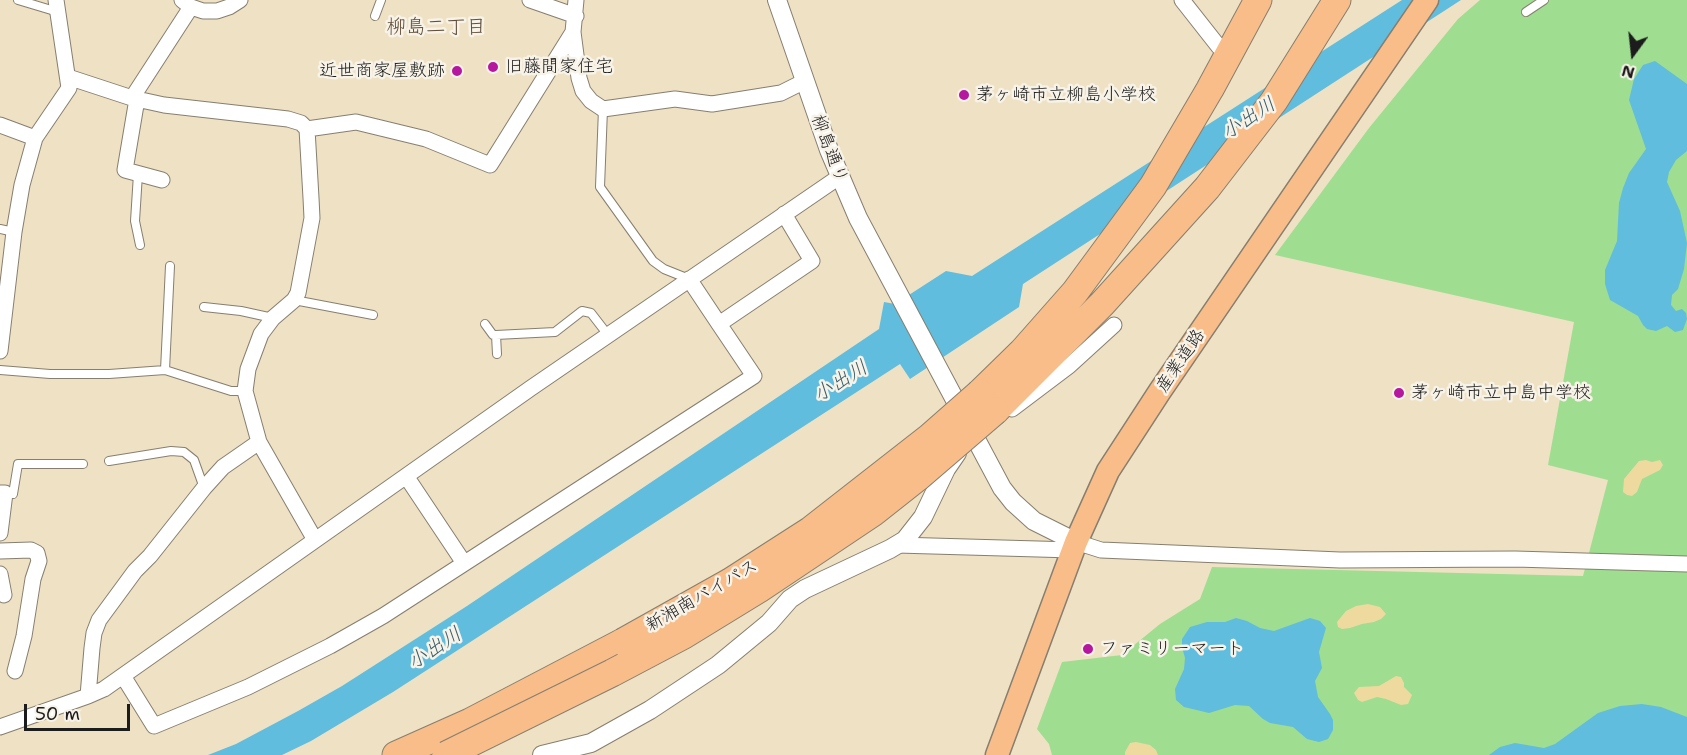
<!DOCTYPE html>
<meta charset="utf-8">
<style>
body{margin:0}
#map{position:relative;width:1687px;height:755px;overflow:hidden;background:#efe1c3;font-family:"Shantell Sans",sans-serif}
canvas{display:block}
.north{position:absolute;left:1603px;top:24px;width:60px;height:60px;-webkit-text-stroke:4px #f7f3e8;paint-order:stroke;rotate:195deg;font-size:16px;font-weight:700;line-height:24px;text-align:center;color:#1c1c1c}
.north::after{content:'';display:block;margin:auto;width:21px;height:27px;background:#1c1c1c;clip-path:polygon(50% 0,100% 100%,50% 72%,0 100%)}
.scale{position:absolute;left:24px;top:704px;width:106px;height:27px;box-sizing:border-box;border:3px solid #1c1c1c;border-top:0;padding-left:8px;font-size:18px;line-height:21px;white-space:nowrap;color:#1c1c1c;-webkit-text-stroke:4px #f7f3e8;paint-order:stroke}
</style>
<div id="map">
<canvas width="1687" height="755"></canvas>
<div class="north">N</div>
<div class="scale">50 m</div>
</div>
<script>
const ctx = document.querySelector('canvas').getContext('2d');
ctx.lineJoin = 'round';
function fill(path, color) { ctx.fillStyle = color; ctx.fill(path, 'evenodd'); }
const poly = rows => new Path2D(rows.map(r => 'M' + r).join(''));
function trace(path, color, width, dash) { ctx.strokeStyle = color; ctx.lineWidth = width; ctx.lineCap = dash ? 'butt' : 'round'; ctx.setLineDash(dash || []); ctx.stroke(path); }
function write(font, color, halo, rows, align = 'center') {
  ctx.font = font + ' "Shantell Sans","Klee One",sans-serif'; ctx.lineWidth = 5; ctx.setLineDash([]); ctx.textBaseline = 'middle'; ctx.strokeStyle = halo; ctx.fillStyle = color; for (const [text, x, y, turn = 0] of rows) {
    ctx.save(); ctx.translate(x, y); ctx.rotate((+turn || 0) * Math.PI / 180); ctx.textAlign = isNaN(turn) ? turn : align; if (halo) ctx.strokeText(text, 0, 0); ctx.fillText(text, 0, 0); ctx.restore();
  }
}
const green = poly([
 [1480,0,1687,0,1687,755,1052,755,1049,744,1037,729,1062,662,1122,655,1160,624,1200,599,1212,567,1583,576,1608,480,1548,465,1574,322,1275,255,1369,128,1458,19]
]);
const sand = poly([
 [1646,460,1652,462,1660,460,1663,465,1660,470,1642,479,1637,492,1632,496,1627,495,1623,492,1624,479,1639,461],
 [1368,604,1380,607,1386,614,1381,619,1374,622,1362,624,1350,628,1342,629,1338,627,1337,622,1346,611,1356,606],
 [1396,676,1401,677,1404,683,1404,687,1412,695,1408,704,1401,705,1386,699,1377,697,1362,702,1358,700,1354,693,1359,687,1379,686],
 [1136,742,1150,745,1156,750,1158,755,1125,755,1125,752,1130,743]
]);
const water = poly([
 [1402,0,1461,0,1023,284,1019,307,910,379,900,364,393,692,311,741,282,755,208,755,236,744,298,711,342,686,467,606,879,329,884,302,895,304,946,271,972,276],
 [1655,61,1687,84,1687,151,1676,160,1669,172,1667,182,1680,211,1687,243,1684,269,1678,289,1672,295,1671,305,1676,311,1682,309,1686,313,1687,319,1683,330,1675,332,1667,326,1656,331,1647,329,1643,325,1638,316,1610,300,1605,284,1605,270,1617,241,1619,203,1623,188,1629,173,1646,149,1629,100,1634,79,1643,65],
 [1236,618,1247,621,1260,628,1274,631,1310,618,1320,621,1326,628,1319,652,1322,668,1315,681,1318,697,1330,714,1333,720,1333,730,1328,739,1319,742,1307,739,1293,727,1270,723,1263,719,1249,706,1235,705,1209,713,1184,707,1176,700,1175,689,1184,669,1185,658,1182,647,1182,639,1190,627,1207,622,1225,622],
 [1642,704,1661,707,1687,717,1687,755,1489,755,1500,747,1515,743,1544,748,1555,744,1598,713,1620,706]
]);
const service = poly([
 [18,0,58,12],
 [1526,12,1544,0],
 [375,16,381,0],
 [603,109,600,187,653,261,664,269,689,279],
 [138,174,135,221,140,245],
 [0,229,14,232],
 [294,300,373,315],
 [204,307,241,311,273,318],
 [485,324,493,335,496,335,497,354],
 [496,335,555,332,582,311,591,313,608,335],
 [0,370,50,374,109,374,165,370,231,391,245,391],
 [165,370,170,266],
 [109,461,171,451,184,452,194,460,204,488],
 [5,493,13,494,18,464,83,464]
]);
const minor = poly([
 [182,0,191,7,203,11,217,11,229,7,240,0],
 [530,0,576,16],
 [576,0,573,32,579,78,583,91,591,101,603,109,675,99,712,104,781,93,805,81],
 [1182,0,1219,47],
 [68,77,132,98,164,105,288,119,301,123,307,129,311,198,312,218,298,293,294,300,273,318,261,334,248,369,245,391,259,442,223,467,204,488,150,556,135,571,99,620,94,633,92,648,88,696],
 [132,98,191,7],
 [137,99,125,170,162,180],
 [0,125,35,138,22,185,14,232,0,351],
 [307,129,356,122,426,139,490,165,573,32],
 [35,138,69,88,56,0],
 [689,279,719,324],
 [1012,409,1069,366,1114,325],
 [259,442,315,540],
 [406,476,464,563],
 [0,493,5,493,0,533],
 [1076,542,1101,550,1340,560,1515,559,1687,564],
 [897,545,1073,550],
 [0,551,31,550,37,553,39,561,33,579,24,636,15,671],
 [0,574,4,595],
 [123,676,154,726,248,687,330,646,383,616,754,376,719,324,812,261,784,214],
 [0,727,88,696,104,689,531,388,839,177]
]);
const tertiary = poly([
 [777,0,829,150,858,218,1002,488,1013,502,1034,521,1076,542],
 [542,755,591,743,650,710,718,665,769,623,790,599,805,589,890,549,905,540,923,517,946,469,957,453]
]);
const primary = poly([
 [997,755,1076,542,1108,471,1160,391,1427,0]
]);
const motorway = poly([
 [980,393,1022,352,1075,292,1153,186,1210,89,1258,0],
 [995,411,1102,304,1207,188,1274,101,1337,0],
 [396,755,470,722,623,642]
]);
const motorwayBridge = poly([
 [623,642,730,582,811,530,930,437,980,393],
 [446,755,612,673,684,635,759,589,874,512,917,478,995,411]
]);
const markers = [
 [493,67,6,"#b5179e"],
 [457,71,6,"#b5179e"],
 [964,95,6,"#b5179e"],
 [1399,393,6,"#b5179e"],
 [1088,649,6,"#b5179e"]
];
const poiNames = [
 ["旧藤間家住宅",505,67],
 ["近世商家屋敷跡",445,71,"right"],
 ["茅ヶ崎市立柳島小学校",976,95],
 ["茅ヶ崎市立中島中学校",1411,393],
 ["ファミリーマート",1100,649]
];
const streetNames = [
 ["柳島通り",829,149,69],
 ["産業道路",1181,361,-56],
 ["新湘南バイパス",702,596,-30]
];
const neighbourhoodNames = [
 ["柳島二丁目",436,28]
];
const waterNames = [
 ["小出川",1249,119,-33],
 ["小出川",841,382,-32],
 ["小出川",435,649,-33]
];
fill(green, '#9fdd91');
fill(sand, '#eeda9e');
fill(water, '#60bdde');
trace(service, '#867e70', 10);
trace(minor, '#867e70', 17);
trace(tertiary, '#867e70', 20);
trace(primary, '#867e70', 25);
trace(motorway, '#867e70', 29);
trace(service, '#fff', 8);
trace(minor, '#fff', 15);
trace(tertiary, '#fff', 18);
trace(primary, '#f8bd88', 22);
trace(motorway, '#f8bd88', 27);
trace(motorwayBridge, '#867e70', 29, []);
trace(motorwayBridge, '#f8bd88', 27);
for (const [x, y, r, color] of markers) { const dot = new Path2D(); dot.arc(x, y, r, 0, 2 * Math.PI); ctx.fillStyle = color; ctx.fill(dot); trace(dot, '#f7f3e8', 2); }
write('18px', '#1c1c1c', '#f7f3e8', poiNames, 'left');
write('18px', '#1c1c1c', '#f7f3e8', streetNames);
write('20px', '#604d38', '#f7f3e8', neighbourhoodNames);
write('italic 20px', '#375c6a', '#f7f3e8', waterNames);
</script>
